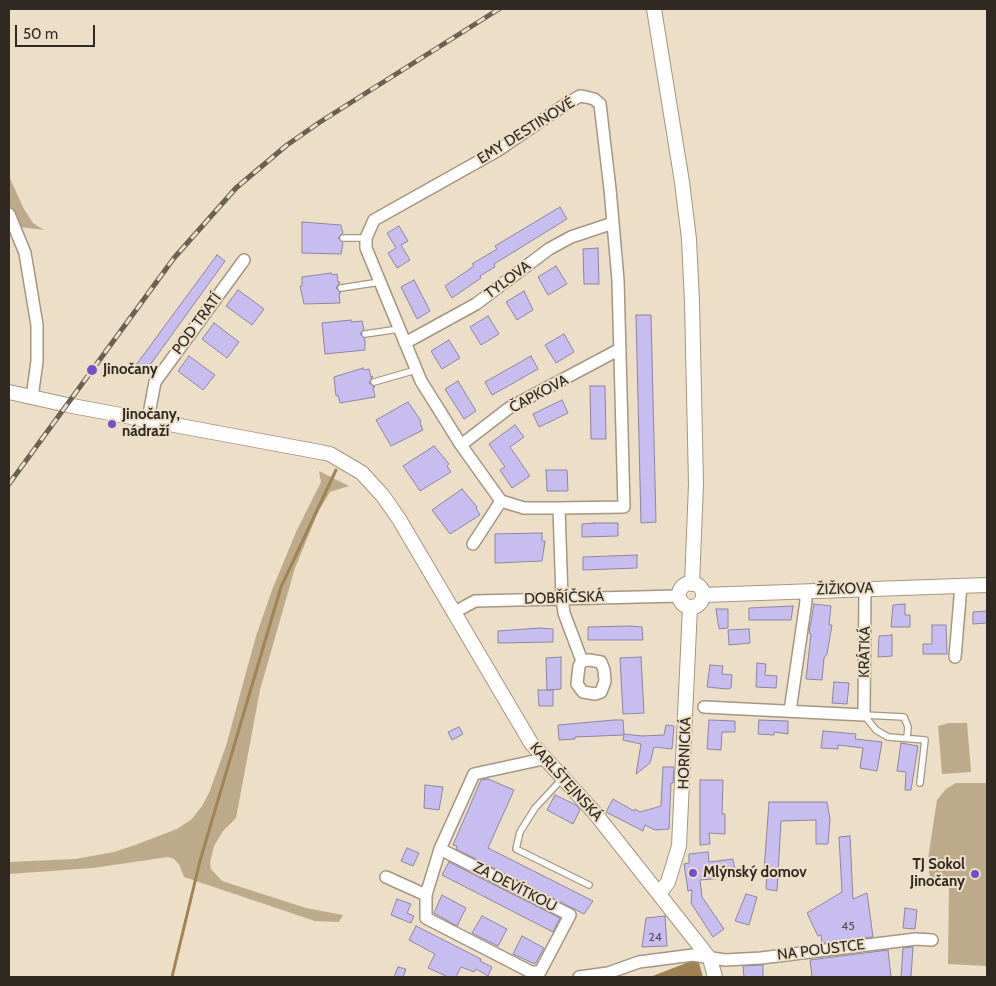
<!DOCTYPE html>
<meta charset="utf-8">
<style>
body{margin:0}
#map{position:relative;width:996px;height:986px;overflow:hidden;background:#ecdec7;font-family:Cabin,sans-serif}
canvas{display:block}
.frame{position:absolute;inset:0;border:10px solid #2f2921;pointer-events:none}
.scale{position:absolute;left:15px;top:25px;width:80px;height:22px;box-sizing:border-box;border:2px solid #2f2921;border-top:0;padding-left:6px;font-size:15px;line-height:18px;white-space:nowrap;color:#2f2921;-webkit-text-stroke:4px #ecdec7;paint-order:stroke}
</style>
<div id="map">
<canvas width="996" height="986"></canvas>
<div class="frame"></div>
<div class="scale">50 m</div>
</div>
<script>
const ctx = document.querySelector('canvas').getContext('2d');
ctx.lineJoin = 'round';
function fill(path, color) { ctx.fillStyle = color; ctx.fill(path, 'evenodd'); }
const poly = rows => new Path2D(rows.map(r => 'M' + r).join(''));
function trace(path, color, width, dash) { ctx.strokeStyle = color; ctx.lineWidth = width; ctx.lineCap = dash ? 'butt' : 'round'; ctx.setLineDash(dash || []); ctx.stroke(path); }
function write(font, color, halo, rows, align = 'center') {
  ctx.font = font + ' Cabin,sans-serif'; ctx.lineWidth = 4; ctx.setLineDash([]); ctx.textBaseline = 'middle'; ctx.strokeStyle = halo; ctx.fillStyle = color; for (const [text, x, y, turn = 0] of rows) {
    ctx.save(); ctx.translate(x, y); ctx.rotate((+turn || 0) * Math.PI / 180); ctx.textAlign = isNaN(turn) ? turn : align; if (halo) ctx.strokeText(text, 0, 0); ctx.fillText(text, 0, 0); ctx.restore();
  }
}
const green = poly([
 [9,176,24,209,33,223,44,230,20,227,9,205],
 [319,471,349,486,330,492,318,512,295,568,260,690,236,818,223,831,214,846,210,863,211,869,222,881,306,908,343,915,339,922,315,921,184,877,179,864,174,859,168,857,93,868,9,874,9,862,75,859,114,852,135,845,177,829,192,819,202,806,209,793,226,746,256,636,272,590,296,532,321,482],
 [949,723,967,723,971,772,942,774,938,726],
 [956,783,987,783,987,966,948,964,949,887,932,886,929,871,928,859,937,800,946,789]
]);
const water = poly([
 [694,960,699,963,703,977,650,977]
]);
const stream = poly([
 [172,977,200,861,281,587,336,470]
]);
const building = poly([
 [560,207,567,219,494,264,495,267,480,276,481,278,452,298,445,286,474,266,472,264,497,249,495,246,560,207],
 [302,222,341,225,343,233,338,238,343,243,341,254,302,253,302,222],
 [399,226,408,241,401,245,410,260,397,268,388,253,396,248,387,233,399,226],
 [598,248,599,284,584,284,583,249,598,248],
 [217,255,225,261,145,372,136,365,217,255],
 [556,266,567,284,548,295,538,277,556,266],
 [331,273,332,275,337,274,338,282,340,282,336,288,341,293,339,293,340,303,304,304,300,286,302,286,302,277,331,273],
 [414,280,430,311,417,319,401,287,414,280],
 [238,290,264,309,252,325,226,306,238,290],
 [524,291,533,310,517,320,506,302,524,291],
 [636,315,651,315,656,522,641,523,636,315],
 [488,316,499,334,481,345,470,327,488,316],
 [351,320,351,322,362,321,364,329,360,334,365,339,365,350,325,354,322,323,351,320],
 [214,323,239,342,227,358,202,339,214,323],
 [564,334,574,352,556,363,545,345,564,334],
 [449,340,460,358,442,369,431,351,449,340],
 [189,356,215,375,203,390,178,371,189,356],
 [531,356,538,369,492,395,485,382,531,356],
 [363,368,363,370,369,369,371,377,373,376,369,383,375,387,373,387,375,397,340,403,338,395,336,396,334,377,363,368],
 [458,381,476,411,464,419,445,389,458,381],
 [590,386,605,386,606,439,591,439,590,386],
 [562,400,568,413,539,427,533,414,562,400],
 [408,402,421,421,420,423,423,430,391,446,376,420,408,402],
 [515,425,524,437,510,447,530,476,512,488,500,470,505,467,489,444,515,425],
 [434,446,449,464,447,466,451,472,420,491,403,466,434,446],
 [546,470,567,470,568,491,547,491,546,470],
 [462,489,477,507,476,508,480,515,450,534,432,510,462,489],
 [594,523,618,523,618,536,582,537,582,524,594,523],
 [542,533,542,541,545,541,542,561,495,563,495,534,542,533],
 [637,555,637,568,583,570,583,557,637,555],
 [814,604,831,606,829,625,832,625,831,631,827,654,824,658,822,680,806,679,811,634,809,633,814,604],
 [905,604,905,615,910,615,910,627,891,627,893,605,905,604],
 [793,606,791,620,749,620,749,608,793,606],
 [716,609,728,609,728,628,719,629,716,609],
 [987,611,987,623,973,624,973,612,987,611],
 [932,625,946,625,947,654,923,654,923,644,932,644,932,625],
 [630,626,642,627,643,640,588,640,588,627,630,626],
 [540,628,553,629,553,642,498,643,498,631,540,628],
 [749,629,750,643,729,645,728,630,749,629],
 [892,635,892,656,878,657,879,636,892,635],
 [561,657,561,689,547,690,546,658,561,657],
 [641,657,644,713,623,714,620,658,641,657],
 [757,663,766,664,765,675,777,676,776,688,756,687,757,663],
 [710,665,723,666,722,674,732,675,731,688,727,689,707,687,710,665],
 [834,682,849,683,847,704,832,703,834,682],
 [538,690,553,690,553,706,539,706,538,690],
 [614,720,623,720,624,734,642,736,664,735,666,725,674,726,672,749,654,747,650,763,636,774,641,744,623,740,624,735,575,737,575,739,559,740,558,725,614,720],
 [709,720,735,721,735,732,722,732,721,750,707,749,709,720],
 [759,720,788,721,788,734,774,732,774,735,758,734,759,720],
 [459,727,463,734,452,740,448,732,459,727],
 [823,731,856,734,855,739,882,742,877,771,860,768,863,748,838,745,838,749,821,748,823,731],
 [901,743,918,746,911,790,905,790,906,772,897,771,901,743],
 [663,767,674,767,673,783,671,783,669,829,655,830,645,825,643,831,606,812,613,799,634,811,635,809,640,812,661,806,663,767],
 [488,779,514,790,488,848,593,901,584,914,456,849,457,846,453,845,481,780,488,779],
 [700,780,723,780,722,814,725,814,725,834,709,833,710,844,700,845,700,780],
 [425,785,443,787,439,810,424,808,425,785],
 [555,795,576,805,580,810,573,824,547,810,555,795],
 [769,802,827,802,830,819,828,844,816,844,816,820,781,821,777,891,766,889,767,871,764,871,769,802],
 [850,836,853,899,867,893,873,937,822,943,821,935,818,936,807,913,842,892,839,837,850,836],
 [407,848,419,853,413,866,401,861,407,848],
 [708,852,709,862,733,859,736,877,700,880,702,897,724,929,713,937,691,903,692,890,688,891,684,864,689,863,689,854,708,852],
 [449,862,560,918,553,932,442,875,449,862],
 [746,894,757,897,749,925,735,921,746,894],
 [442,895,466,908,457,926,434,913,442,895],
 [397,899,411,904,407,913,414,916,411,923,391,915,397,899],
 [905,908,917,910,915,929,903,928,905,908],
 [482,916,507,929,498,946,472,933,482,916],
 [665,916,667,946,642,947,646,918,665,916],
 [416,926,481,959,480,961,492,967,488,976,476,969,474,972,461,967,456,977,448,977,428,968,435,954,409,940,416,926],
 [522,936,544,948,535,964,513,954,522,936],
 [913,947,911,977,901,977,903,948,913,947],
 [888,950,891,977,812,977,810,960,888,950],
 [763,965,763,977,744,977,743,966,763,965],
 [398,967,406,969,403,977,394,977,398,967]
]);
const service = poly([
 [343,238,366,238],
 [341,288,380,282],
 [365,334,399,329],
 [374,382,416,370],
 [864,715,876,730,888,737,925,740,920,783],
 [864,715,904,717,908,727,907,738],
 [562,779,535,808,520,832,516,849,589,885]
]);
const minor = poly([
 [9,214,25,253,37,325,37,361,32,398],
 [405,343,476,304,549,249,571,237,613,223],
 [148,419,155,382,244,260],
 [461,445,509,408,620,349],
 [501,501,461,445,421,381,366,248,366,238,374,220,497,151,566,104,580,96,586,97,594,99,600,104,610,189,618,280,624,507,559,508],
 [473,544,501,501,524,508,559,508,562,598,564,613,582,661],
 [453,613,475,601,679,596],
 [955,657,961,586],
 [589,660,601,662,604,670,605,681,601,692,595,694,583,692,577,684,579,666,582,661,589,660],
 [704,707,864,715,865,589],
 [790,711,806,601,805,591],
 [440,849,570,915,540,972,531,972,426,918,426,895,440,849,474,774,543,759],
 [386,877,426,895],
 [579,977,608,973],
 [610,977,608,973,639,962,693,955,725,960,761,958,916,939,932,940]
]);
const tertiary = poly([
 [654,9,682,182,689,239,692,302,696,484,692,584],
 [9,392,67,405,320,452,330,454,362,473,383,496,399,519,531,743,594,812,636,865,710,959,715,977],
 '679 595a12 12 0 1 1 24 0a12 12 0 1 1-24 0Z',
 [703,595,987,585],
 [659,894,668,882,679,846,690,607]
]);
const rail = poly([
 [9,484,174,258,236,188,287,145,320,122,499,9]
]);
const markers = [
 [92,370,6,"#764fc8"],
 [112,424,5,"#764fc8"],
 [693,873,5,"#764fc8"],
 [975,874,5,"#764fc8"]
];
const numberNames = [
 ["45",848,926],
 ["24",655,937]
];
const streetNames = [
 ["EMY DESTINOVÉ",526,131,-32],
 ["TYLOVA",508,280,-37],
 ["POD TRATÍ",197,324,-54],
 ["ČAPKOVA",539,394,-28],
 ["ŽIŽKOVA",845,589,-2],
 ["DOBŘÍČSKÁ",564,598,-2],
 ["KRÁTKÁ",865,652,-89],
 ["HORNICKÁ",685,753,-88],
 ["KARLŠTEJNSKÁ",566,782,48],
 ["ZA DEVÍTKOU",515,887,27],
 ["NA POUSTCE",821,950,-7]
];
const poiNames = [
 ["Jinočany",103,370],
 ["Jinočany,",122,415],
 ["nádraží",122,432],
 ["TJ Sokol",965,865,"right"],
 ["Jinočany",965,882,"right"],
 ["Mlýnský domov",703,873]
];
fill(green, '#bdaa8b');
fill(water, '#a08353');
trace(stream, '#a08353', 3);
fill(building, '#c8bdf1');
trace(building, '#8b869e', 1);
trace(service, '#a49681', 8);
trace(minor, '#a49681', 14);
trace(tertiary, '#a49681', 16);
trace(service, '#fff', 5.5);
trace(minor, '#fff', 11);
trace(tertiary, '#fff', 14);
trace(rail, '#6a6154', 5);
trace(rail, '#ecdec7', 3, [9]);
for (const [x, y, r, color] of markers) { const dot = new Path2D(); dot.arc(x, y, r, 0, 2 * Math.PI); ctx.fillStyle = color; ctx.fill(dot); trace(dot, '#ecdec7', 2); }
write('12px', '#554e55', null, numberNames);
write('15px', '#2f2921', '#ecdec7', streetNames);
write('bold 15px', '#2f2921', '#ecdec7', poiNames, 'left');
</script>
